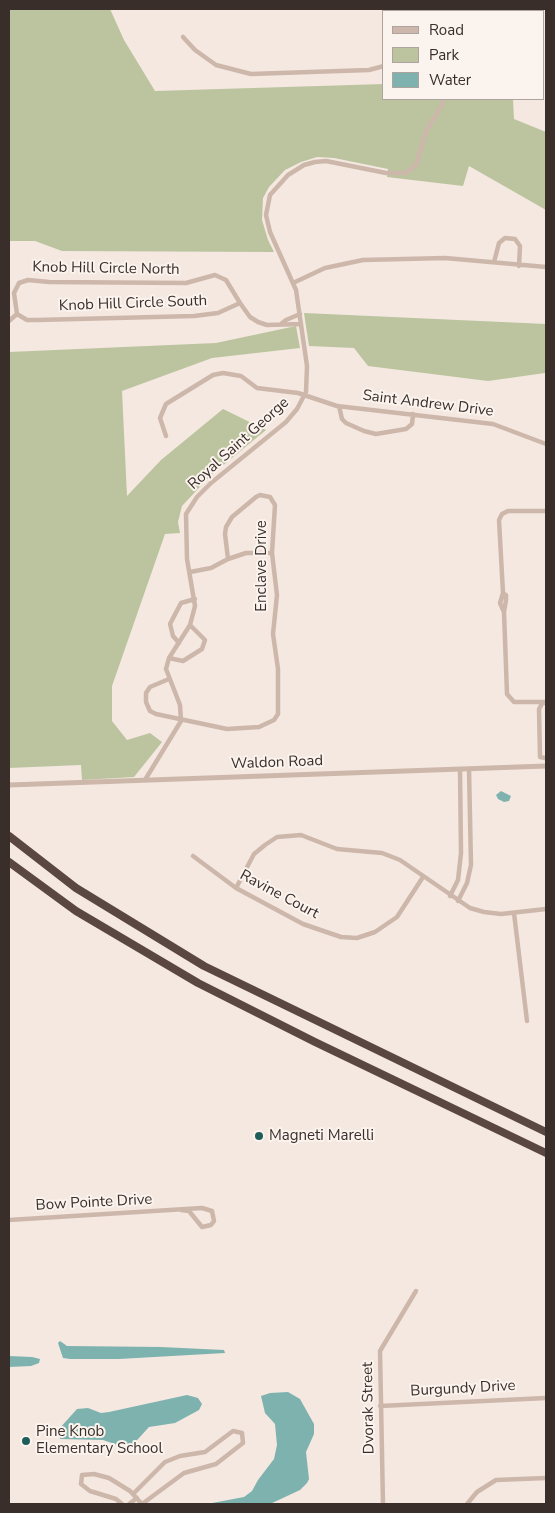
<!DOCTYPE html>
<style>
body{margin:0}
#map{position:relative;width:555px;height:1513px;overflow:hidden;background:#f4e8e0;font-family:"Nunito Sans",sans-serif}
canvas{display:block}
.frame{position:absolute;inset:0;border:10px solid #3a2e2b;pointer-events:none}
.legend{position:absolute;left:382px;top:10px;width:162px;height:90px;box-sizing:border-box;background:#fbf3ed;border:1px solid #aea49f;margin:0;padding:6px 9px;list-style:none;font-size:15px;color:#3a2e2b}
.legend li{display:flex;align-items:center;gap:10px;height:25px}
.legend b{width:25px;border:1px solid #aea49f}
</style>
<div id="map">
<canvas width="555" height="1513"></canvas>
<div class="frame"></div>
<ul class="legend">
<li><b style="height:6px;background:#cdb7ab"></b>Road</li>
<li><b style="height:14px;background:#bbc49f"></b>Park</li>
<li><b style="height:14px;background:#7eb2ae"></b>Water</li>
</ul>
</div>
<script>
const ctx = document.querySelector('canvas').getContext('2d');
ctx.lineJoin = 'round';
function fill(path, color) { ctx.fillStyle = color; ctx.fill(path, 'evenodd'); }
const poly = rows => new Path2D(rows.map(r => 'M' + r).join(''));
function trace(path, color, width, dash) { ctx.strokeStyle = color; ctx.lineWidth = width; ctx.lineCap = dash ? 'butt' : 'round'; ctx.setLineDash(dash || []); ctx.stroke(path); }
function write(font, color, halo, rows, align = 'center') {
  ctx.font = font + ' "Nunito Sans",sans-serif'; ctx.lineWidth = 4; ctx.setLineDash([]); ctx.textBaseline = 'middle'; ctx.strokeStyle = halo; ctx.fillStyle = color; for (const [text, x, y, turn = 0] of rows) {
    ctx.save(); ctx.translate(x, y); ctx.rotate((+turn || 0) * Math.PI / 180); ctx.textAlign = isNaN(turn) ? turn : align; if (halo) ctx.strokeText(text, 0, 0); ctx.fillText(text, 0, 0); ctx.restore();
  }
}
const green = poly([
 [9,9,110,9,124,40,155,91,384,84,384,99,513,99,514,119,546,132,546,210,469,166,463,186,387,177,388,169,334,158,317,157,301,162,285,170,269,187,263,198,262,220,268,240,274,252,62,251,35,241,9,241],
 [304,313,546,324,546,376,545,373,488,381,368,366,354,348,309,346],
 [296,326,300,348,212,358,122,391,127,496,161,460,223,409,266,430,210,476,182,506,178,522,180,533,165,534,112,686,112,721,127,740,150,733,162,742,134,777,82,780,81,765,9,768,9,352,216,343]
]);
const water = poly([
 [501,791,511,796,509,801,504,802,498,799,496,795],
 [60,1341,67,1346,161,1347,224,1350,225,1353,119,1359,70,1359,63,1358,58,1343],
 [9,1356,32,1357,40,1359,39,1363,31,1366,9,1367],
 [288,1392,300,1399,314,1424,314,1434,306,1452,309,1479,307,1483,300,1490,270,1504,207,1504,244,1497,252,1491,258,1480,274,1459,277,1445,275,1424,265,1413,261,1396,270,1393],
 [187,1395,198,1398,202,1404,199,1410,175,1423,149,1427,129,1449,103,1440,60,1439,59,1429,77,1409,88,1408,101,1413,109,1412]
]);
const minor = poly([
 [183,37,195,50,216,65,251,74,369,70,384,66],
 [494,262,499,243,505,238,515,239,520,246,519,266],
 [293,283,325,268,363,260,445,258,546,267],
 [17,314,14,293,19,283,28,280,49,282,186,283,215,275,226,280,240,303],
 [9,321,17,314,27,320,37,320,194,316,218,313,240,303,250,317,258,322,267,325,301,324],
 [281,324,286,320,300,314],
 [339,406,342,419,346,423,364,431,376,434,406,429,412,424,413,414],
 [166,436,160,418,166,404,213,375,223,373,241,376,257,388,298,393,337,406,493,424,546,444],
 [190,572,211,568,228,559,246,553,272,553],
 [503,593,506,595,506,600,504,612,500,603,503,593,499,520,502,514,508,511,546,511],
 [504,612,507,694,514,702,546,702],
 [179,643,173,636,170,624,181,603,195,599],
 [169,658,183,661,202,649,205,640,190,625],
 [169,679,150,687,146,693,146,702,150,711,156,714,227,729,259,727,274,720,278,714,278,669,273,634,277,595,272,553,275,505,270,497,260,495,256,497,232,517,226,527,225,534,228,559],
 [545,703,543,702,539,709,540,757,545,758],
 [145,780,181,721,180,705,166,669,169,658,190,625,195,606,187,559,186,514,197,497,211,483,286,422,297,409,306,392,307,366,296,290,270,232,266,215,270,195,288,175,304,165,315,162,326,161,386,173,406,173,416,165,426,131,442,105,443,99],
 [193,856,236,888,303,924,341,937,357,938,375,932,397,917,423,877],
 [236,888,254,854,265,845,277,837,301,835,337,849,382,853,400,860,470,908,484,912,501,914,546,909],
 [450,896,458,880,461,853,460,769],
 [458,901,467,883,471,865,469,769],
 [514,913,527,1021],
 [9,1220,202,1208,212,1211,214,1221,211,1225,202,1227,189,1211,181,1210],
 [380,1406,546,1398],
 [133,1494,165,1462,180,1456,205,1452,233,1431,242,1433,243,1443,216,1464,184,1473,142,1504],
 [122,1504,116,1499,90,1491,81,1484,82,1475,94,1474,109,1478,130,1491,142,1504],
 [129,1504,137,1498],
 [383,1504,380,1351,416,1291],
 [467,1504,477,1492,496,1480,546,1478]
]);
const tertiary = poly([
 [9,785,546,766]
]);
const motorway = poly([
 [9,836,76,888,204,966,546,1132],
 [9,862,76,911,198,983,315,1042,546,1153]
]);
const markers = [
 [259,1136,5,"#1f5d5a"],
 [26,1441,5,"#1f5d5a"]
];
const streetNames = [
 ["Knob Hill Circle North",106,269,1],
 ["Knob Hill Circle South",133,304,-2],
 ["Saint Andrew Drive",428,404,7],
 ["Royal Saint George",239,444,-42],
 ["Enclave Drive",262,566,-90],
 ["Waldon Road",277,763,-2],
 ["Ravine Court",279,895,28],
 ["Bow Pointe Drive",94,1203,-3],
 ["Burgundy Drive",463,1389,-3],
 ["Dvorak Street",369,1408,-91]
];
const poiNames = [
 ["Magneti Marelli",269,1136],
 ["Pine Knob",36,1432],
 ["Elementary School",36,1449]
];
fill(green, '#bbc49f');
fill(water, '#7eb2ae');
trace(minor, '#cdb7ab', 4.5);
trace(tertiary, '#cdb7ab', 5);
trace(motorway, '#5b4742', 8);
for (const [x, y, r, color] of markers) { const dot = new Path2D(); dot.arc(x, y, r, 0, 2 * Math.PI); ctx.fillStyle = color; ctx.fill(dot); trace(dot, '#fbf3ed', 2); }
write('15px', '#3a2e2b', '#fbf3ed', streetNames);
write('15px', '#3a2e2b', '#fbf3ed', poiNames, 'left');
</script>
